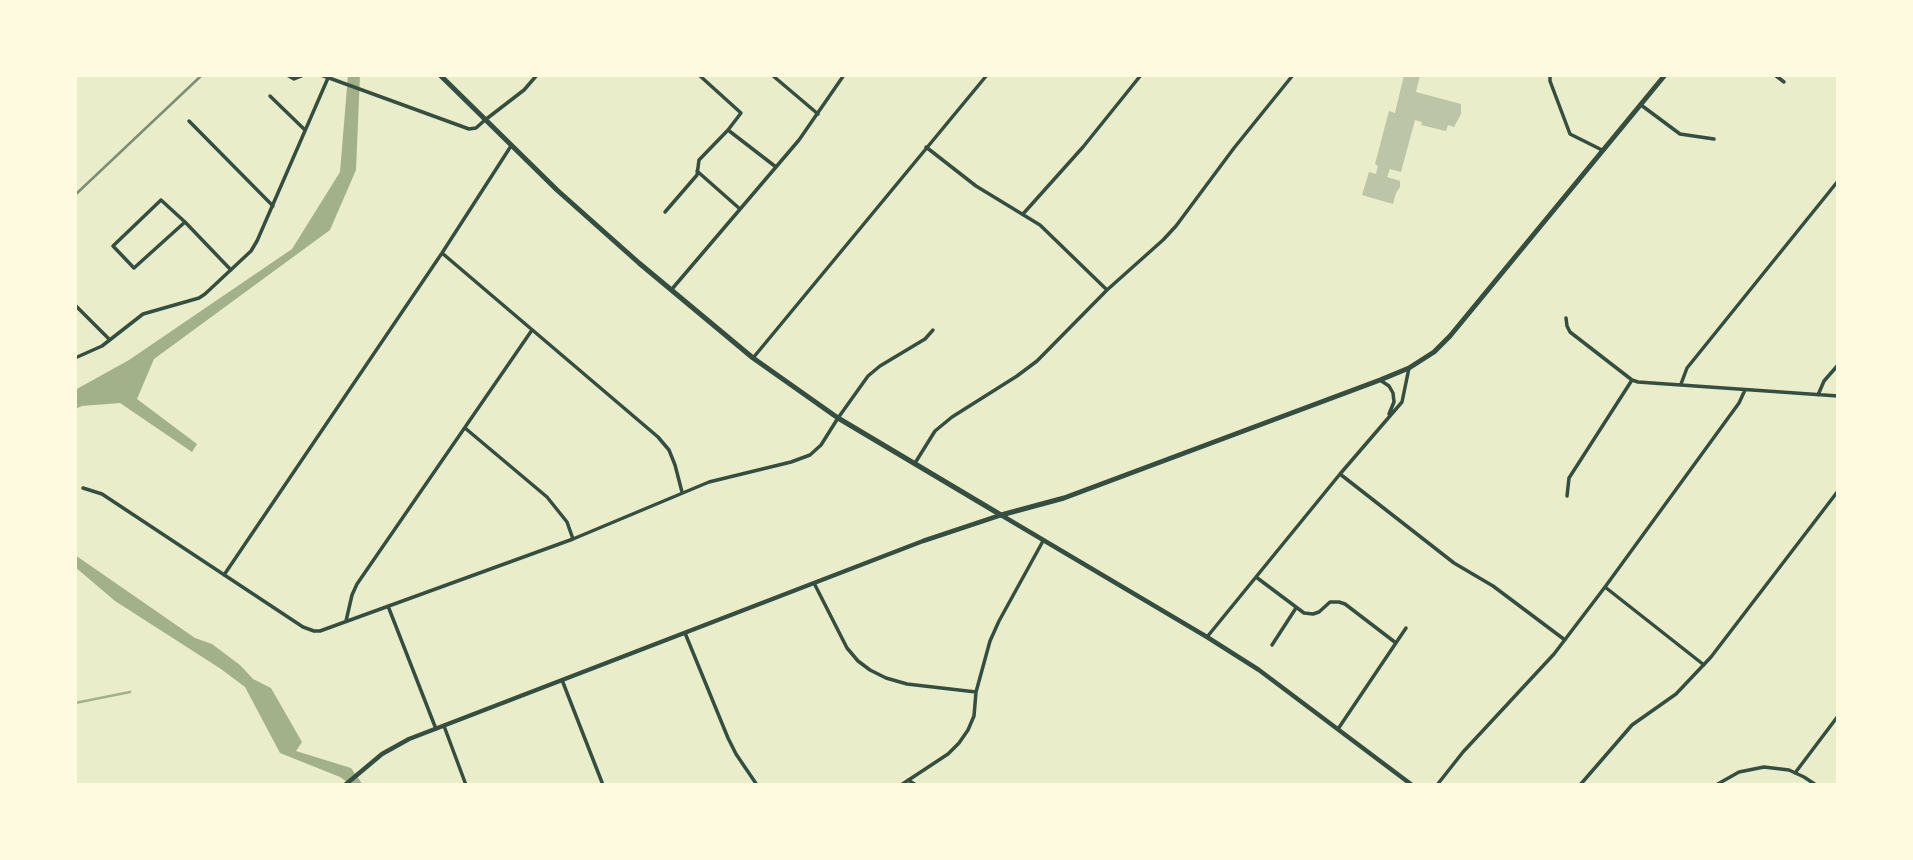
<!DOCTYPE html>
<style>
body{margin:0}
#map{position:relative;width:1913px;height:860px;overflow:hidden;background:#e9edc9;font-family:"Work Sans",sans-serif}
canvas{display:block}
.frame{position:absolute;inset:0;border:77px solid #fefae0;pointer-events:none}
</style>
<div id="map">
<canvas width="1913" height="860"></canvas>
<div class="frame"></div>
</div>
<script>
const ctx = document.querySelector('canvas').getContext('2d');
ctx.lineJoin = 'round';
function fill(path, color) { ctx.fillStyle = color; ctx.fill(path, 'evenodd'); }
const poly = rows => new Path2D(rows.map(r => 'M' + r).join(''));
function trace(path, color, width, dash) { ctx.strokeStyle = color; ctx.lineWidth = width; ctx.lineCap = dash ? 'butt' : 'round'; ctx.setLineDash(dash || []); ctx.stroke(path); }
const water = poly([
 [348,75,360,75,356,170,330,230,154,359,137,399,197,444,192,452,120,403,82,406,75,409,75,390,129,360,292,249,340,172],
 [75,555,195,638,212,644,240,665,253,679,271,688,302,742,296,751,351,768,363,785,351,785,340,777,280,753,245,687,221,669,115,601,75,567]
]);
const stream = poly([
 [75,703,130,692]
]);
const building = poly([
 [1404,75,1420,75,1416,92,1461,104,1461,114,1454,127,1448,125,1446,131,1421,125,1422,122,1415,120,1401,172,1390,169,1387,177,1400,181,1400,187,1396,193,1393,204,1362,195,1369,172,1376,174,1378,166,1375,164,1389,111,1395,113]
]);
const minor = poly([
 [287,75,294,79,304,75],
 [321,75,469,129,476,128,485,120,524,90,537,75],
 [772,75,818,114],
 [1550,75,1550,81,1570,134,1602,150],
 [1775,75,1784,82],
 [270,96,305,130],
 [1641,105,1680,134,1714,139],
 [189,121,273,206],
 [728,130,776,167],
 [926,147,976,186,1040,225,1107,290],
 [697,171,740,209],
 [161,200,185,222,134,268,113,246,161,200],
 [665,212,697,175,699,160,728,130,741,113,699,75],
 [1023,214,1083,147,1141,75],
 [185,222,231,270],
 [442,253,658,437,669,450,675,465,682,492],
 [672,289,799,140,844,75],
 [75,305,110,340],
 [1566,318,1567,326,1570,332,1632,380,1638,382,1838,396],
 [75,358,102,346,143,314,199,298,205,294,251,251,257,241,328,78],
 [753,358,987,75],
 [1380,380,1389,386,1393,393,1394,402,1389,414],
 [1681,384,1687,368,1838,181],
 [1818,395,1824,381,1838,365],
 [465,428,547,497,567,522,573,539],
 [915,463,935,431,952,417,1017,376,1037,361,1107,290,1163,240,1176,226,1234,148,1293,75],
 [1340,474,1454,563,1493,586,1565,640],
 [83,488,102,494,303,627,314,631,320,631,573,539,709,482,791,462,810,455,821,445,838,418,868,376,880,366,925,339,933,330],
 [1567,496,1569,478,1632,380],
 [224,575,442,253,511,146],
 [1256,577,1304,613,1313,614,1319,612,1330,602,1339,602,1345,604,1396,643],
 [814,583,847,648,858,661,870,670,886,678,907,684,976,692],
 [1605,587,1704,665],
 [388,606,436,729],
 [346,621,352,595,357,584,532,330],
 [685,633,728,738,736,754,757,785],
 [1207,637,1340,474,1402,402,1409,368],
 [1272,645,1296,608],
 [562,680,603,785],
 [444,726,466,785],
 [1338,729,1406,628],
 [1795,773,1838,716],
 [908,780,916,785],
 [901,785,948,754,959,743,968,730,974,716,976,692,990,641,999,621,1043,541],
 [1437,785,1463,752,1554,654,1605,587,1739,403,1745,390],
 [1580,785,1632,725,1676,694,1711,657,1838,491],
 [1716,785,1739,772,1764,767,1789,770,1804,777,1816,785]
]);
const tertiary = poly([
 [345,785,382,754,409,739,923,541,1001,515,1207,637,1259,670,1412,785]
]);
const secondary = poly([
 [440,75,557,190,639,263,753,358,838,418,1001,515,1064,498,1380,380,1409,368,1434,352,1450,336,1665,75]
]);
const rail = poly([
 [75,195,202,75]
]);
fill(water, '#a3b18a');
trace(stream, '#a3b18a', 2.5);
fill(building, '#bcc5a7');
trace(minor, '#344e41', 3.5);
trace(tertiary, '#344e41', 4.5);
trace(secondary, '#344e41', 5);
trace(rail, '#7c8e77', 2.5);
</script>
